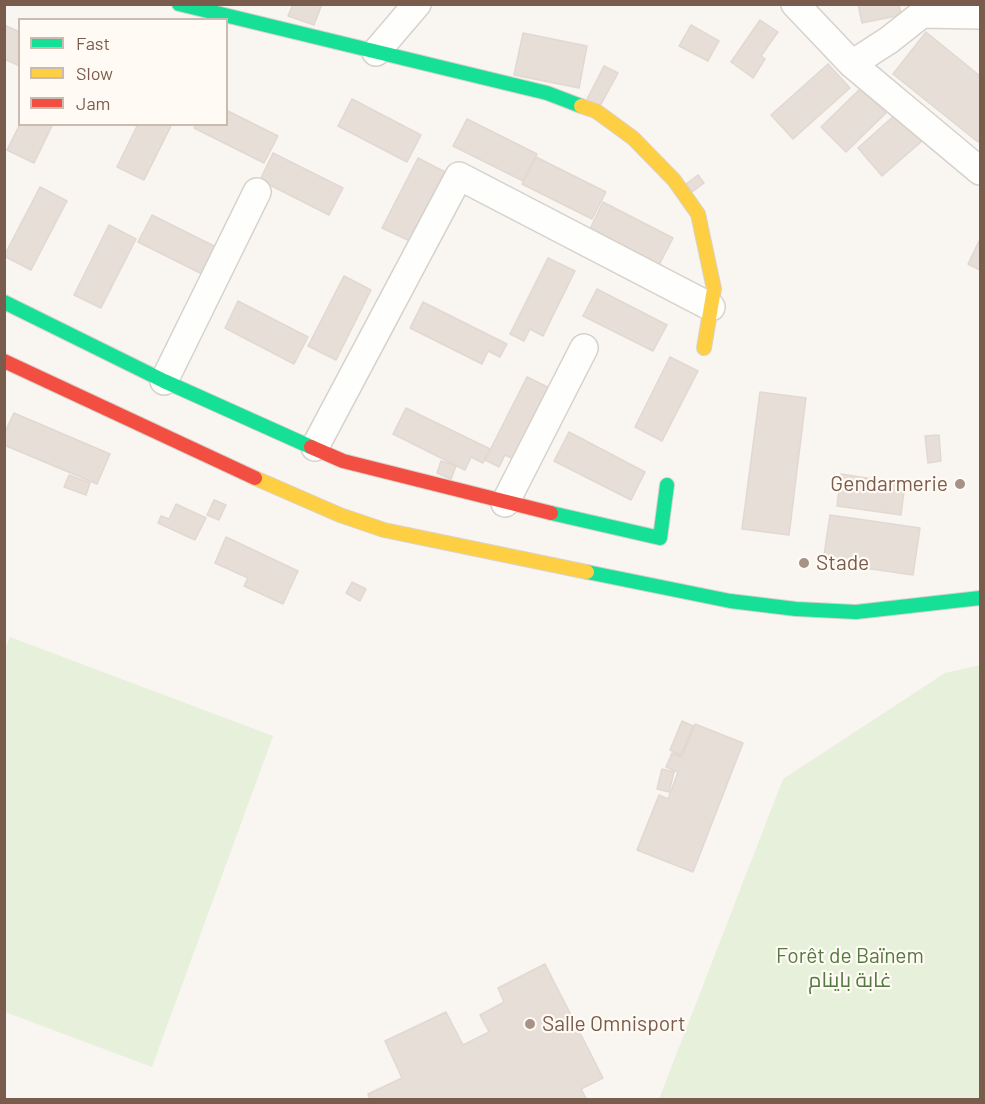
<!DOCTYPE html>
<meta charset="utf-8">
<style>
body{margin:0}
#map{position:relative;width:985px;height:1104px;overflow:hidden;background:#f9f5f0;font-family:Barlow,sans-serif}
canvas{display:block}
.frame{position:absolute;inset:0;border:6px solid #7a5c4d;pointer-events:none}
.legend{position:absolute;left:18px;top:18px;width:210px;height:108px;box-sizing:border-box;background:#fffaf3;border:2px solid #cabbb1;margin:0;padding:8px 10px;list-style:none;font-size:18px;color:#7a5c4d}
.legend li{display:flex;align-items:center;gap:12px;height:30px}
.legend b{width:30px;border:2px solid #cabbb1}
</style>
<div id="map">
<canvas width="985" height="1104"></canvas>
<div class="frame"></div>
<ul class="legend">
<li><b style="height:8px;background:#16e098"></b>Fast</li>
<li><b style="height:8px;background:#ffcf43"></b>Slow</li>
<li><b style="height:8px;background:#f24e42"></b>Jam</li>
</ul>
</div>
<script>
const ctx = document.querySelector('canvas').getContext('2d');
ctx.lineJoin = 'round';
function fill(path, color) { ctx.fillStyle = color; ctx.fill(path, 'evenodd'); }
const poly = rows => new Path2D(rows.map(r => 'M' + r).join(''));
function trace(path, color, width, dash) { ctx.strokeStyle = color; ctx.lineWidth = width; ctx.lineCap = dash ? 'butt' : 'round'; ctx.setLineDash(dash || []); ctx.stroke(path); }
function write(font, color, halo, rows, align = 'center') {
  ctx.font = font + ' Barlow,Cairo,sans-serif'; ctx.lineWidth = 4.5; ctx.setLineDash([]); ctx.textBaseline = 'middle'; ctx.strokeStyle = halo; ctx.fillStyle = color; for (const [text, x, y, turn = 0] of rows) {
    ctx.save(); ctx.translate(x, y); ctx.rotate((+turn || 0) * Math.PI / 180); ctx.textAlign = isNaN(turn) ? turn : align; if (halo) ctx.strokeText(text, 0, 0); ctx.fillText(text, 0, 0); ctx.restore();
  }
}
const green = poly([
 [10,637,273,736,152,1067,5,1012,4,652],
 [980,665,980,1099,659,1099,783,779,945,673]
]);
const building = poly([
 [293,4,322,4,314,25,288,16,293,4],
 [858,4,899,4,901,15,862,23,858,4],
 [760,20,778,32,761,56,765,59,753,78,731,62,760,20],
 [4,25,20,32,20,66,4,59,4,25],
 [691,25,719,41,708,61,679,46,691,25],
 [926,32,980,76,980,139,978,142,893,74,926,32],
 [523,33,587,46,579,88,514,75,523,33],
 [828,64,850,88,793,139,771,115,828,64],
 [604,66,618,73,599,108,586,101,604,66],
 [861,88,886,113,846,152,821,127,861,88],
 [352,99,421,135,407,162,338,126,352,99],
 [226,110,278,136,264,163,194,128,196,124,226,124,226,110],
 [897,113,922,141,882,176,858,148,897,113],
 [467,119,537,154,523,181,453,146,467,119],
 [20,124,53,124,34,163,7,150,20,124],
 [138,124,172,124,144,180,117,167,138,124],
 [273,153,343,188,329,215,260,180,273,153],
 [536,157,606,192,592,219,522,184,536,157],
 [418,158,445,172,410,241,382,228,418,158],
 [698,175,704,183,692,192,686,184,698,175],
 [40,187,67,201,31,270,4,256,40,187],
 [603,202,673,238,659,265,590,229,603,202],
 [152,215,222,250,208,277,138,242,152,215],
 [109,225,136,239,101,308,74,295,109,225],
 [980,239,980,270,968,264,980,239],
 [548,258,575,271,543,336,530,329,524,341,510,334,548,258],
 [344,276,371,290,336,360,308,346,344,276],
 [597,289,667,325,653,351,583,316,597,289],
 [238,301,308,337,294,364,225,328,238,301],
 [423,302,507,344,500,357,488,351,482,364,410,328,423,302],
 [670,357,698,371,662,441,635,427,670,357],
 [527,377,554,390,518,461,505,455,499,467,485,460,527,377],
 [760,392,806,398,789,535,742,529,760,392],
 [406,408,490,449,483,463,471,457,465,470,393,434,406,408],
 [14,413,110,454,97,484,4,445,4,434,14,413],
 [569,432,645,472,631,500,554,461,569,432],
 [939,435,941,461,928,463,925,436,939,435],
 [441,461,456,466,451,479,437,473,441,461],
 [841,474,905,484,901,515,837,506,841,474],
 [69,475,90,483,86,495,64,487,69,475],
 [214,500,226,505,219,520,207,515,214,500],
 [176,504,206,518,195,540,158,523,161,516,169,519,176,504],
 [830,515,920,528,913,575,823,562,830,515],
 [226,537,298,571,283,604,244,586,248,578,215,563,226,537],
 [352,582,366,589,360,601,346,593,352,582],
 [682,721,693,726,681,755,670,750,682,721],
 [695,724,743,743,693,872,637,850,659,795,668,799,678,772,666,767,672,753,682,757,695,724],
 [662,769,674,772,669,792,657,789,662,769],
 [545,964,603,1078,581,1089,587,1100,370,1100,368,1094,402,1078,385,1041,446,1012,463,1045,489,1032,480,1015,504,1002,498,988,545,964]
]);
const street = poly([
 [795,4,852,64,980,171],
 [376,52,417,4],
 [852,64,889,40,922,14,980,15],
 [164,381,257,192],
 [315,447,459,176,711,307],
 [505,503,584,348]
]);
const fast = poly([
 [179,4,547,93,581,106],
 [4,302,164,381,311,447],
 [551,513,660,538,667,485],
 [587,572,730,601,796,609,856,612,980,598]
]);
const slow = poly([
 [581,106,596,111,633,138,674,180,698,214,714,289,704,348],
 [255,478,340,515,384,530,587,572]
]);
const jam = poly([
 [4,361,255,478],
 [311,447,343,461,551,513]
]);
const markers = [
 [960,484,6,"#a69286"],
 [804,563,6,"#a69286"],
 [530,1024,6,"#a69286"]
];
const poiNames = [
 ["Gendarmerie",948,484,"right"],
 ["Stade",816,563],
 ["Salle Omnisport",542,1024]
];
const parkNames = [
 ["Forêt de Baïnem",850,956],
 ["غابة باينام",850,980]
];
fill(green, '#e7f0db');
fill(building, '#e6ded7');
trace(building, '#e2d8d2', 1.5);
trace(street, '#d7d1cb', 30);
trace(fast, '#d9d2cb', 16);
trace(slow, '#d9d2cb', 16);
trace(jam, '#d9d2cb', 16);
trace(street, '#fefefd', 27);
trace(fast, '#16e098', 14);
trace(slow, '#ffcf43', 14);
trace(jam, '#f24e42', 14);
for (const [x, y, r, color] of markers) { const dot = new Path2D(); dot.arc(x, y, r, 0, 2 * Math.PI); ctx.fillStyle = color; ctx.fill(dot); trace(dot, '#fffaf3', 2); }
write('21px', '#7a5c4d', '#fffaf3', poiNames, 'left');
write('21px', '#537a41', '#fffaf3', parkNames);
</script>
